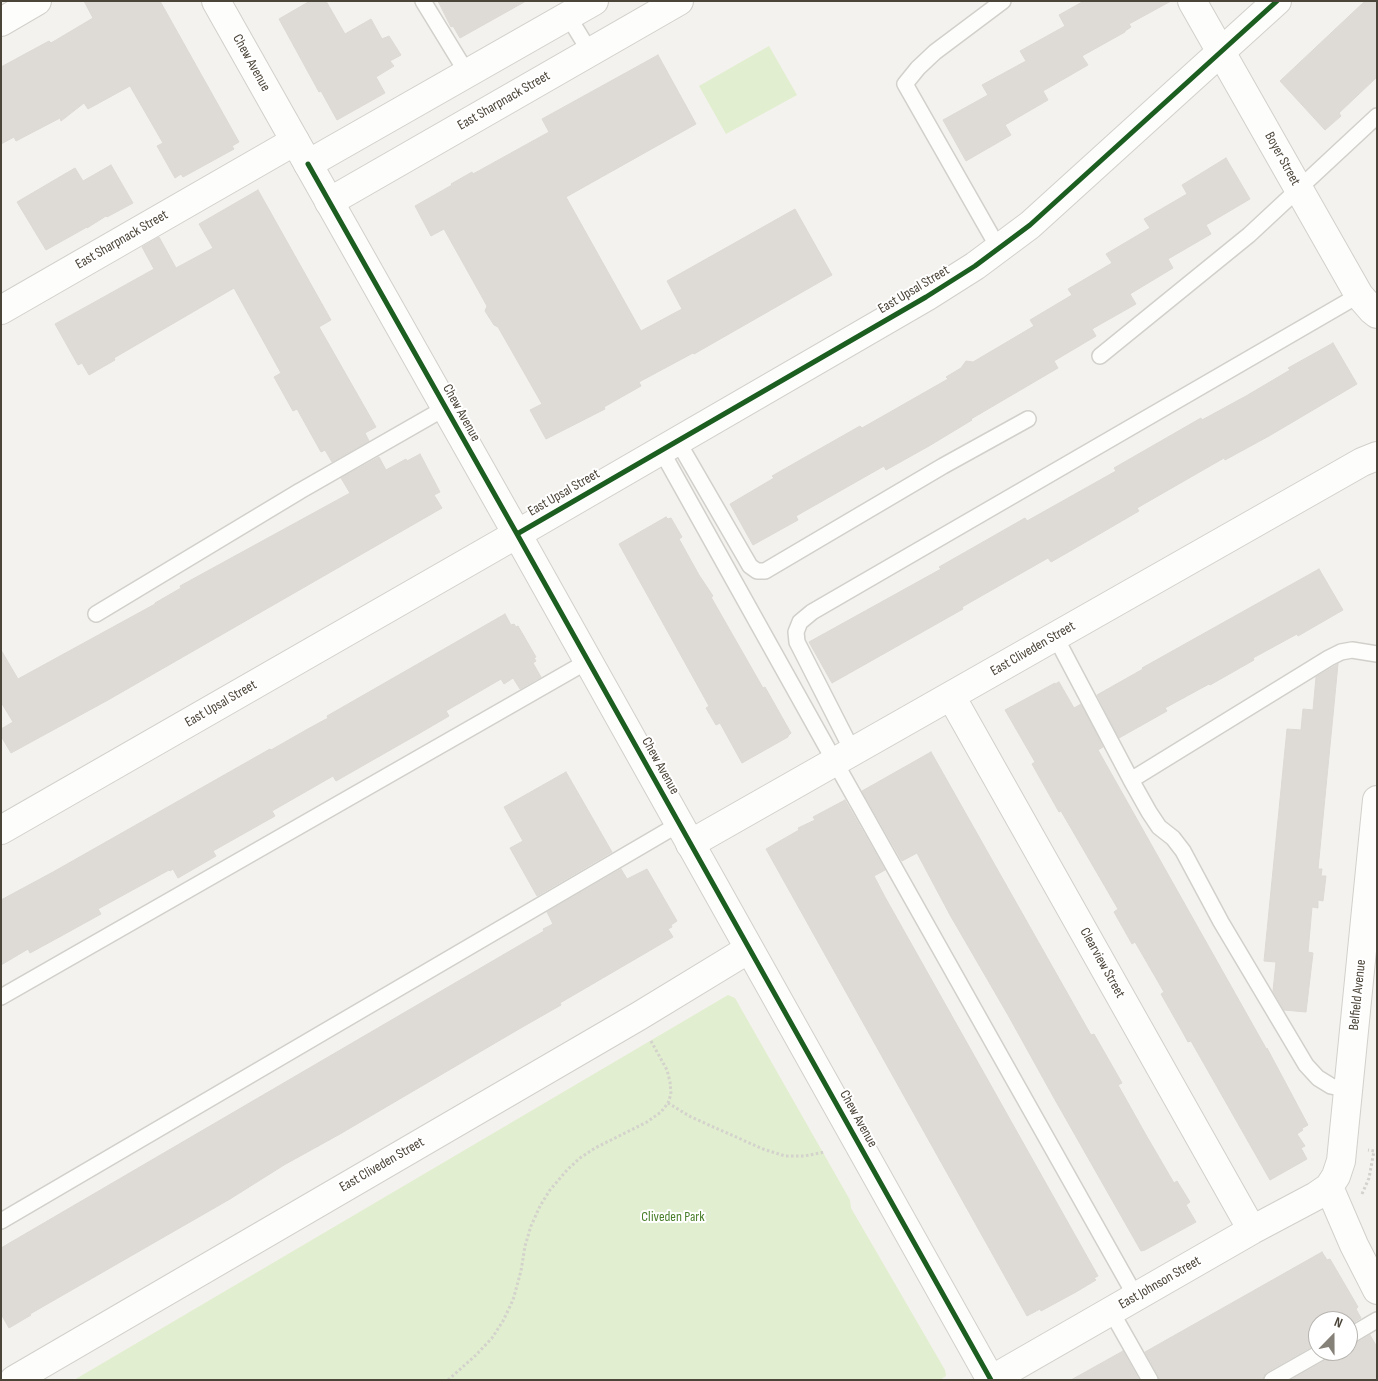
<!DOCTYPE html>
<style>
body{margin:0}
#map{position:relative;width:1378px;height:1381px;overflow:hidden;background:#f4f2ee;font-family:"Sofia Sans Condensed",sans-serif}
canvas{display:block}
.frame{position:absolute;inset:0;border:2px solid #4b4439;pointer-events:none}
.north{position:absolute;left:1308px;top:1311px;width:50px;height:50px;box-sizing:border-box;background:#fff;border:1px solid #b7b4b0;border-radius:50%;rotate:22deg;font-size:14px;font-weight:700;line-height:20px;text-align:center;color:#4b4439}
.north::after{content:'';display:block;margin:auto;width:18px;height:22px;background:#868178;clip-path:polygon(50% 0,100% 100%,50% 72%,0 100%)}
</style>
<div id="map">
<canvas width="1378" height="1381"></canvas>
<div class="frame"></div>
<div class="north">N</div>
</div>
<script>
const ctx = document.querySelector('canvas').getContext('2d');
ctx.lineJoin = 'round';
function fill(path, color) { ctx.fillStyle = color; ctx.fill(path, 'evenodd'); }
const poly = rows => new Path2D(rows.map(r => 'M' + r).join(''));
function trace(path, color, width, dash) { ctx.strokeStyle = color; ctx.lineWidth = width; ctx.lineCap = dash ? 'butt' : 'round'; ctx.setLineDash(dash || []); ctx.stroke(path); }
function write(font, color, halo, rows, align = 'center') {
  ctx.font = font + ' "Sofia Sans Condensed",sans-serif'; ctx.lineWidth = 4; ctx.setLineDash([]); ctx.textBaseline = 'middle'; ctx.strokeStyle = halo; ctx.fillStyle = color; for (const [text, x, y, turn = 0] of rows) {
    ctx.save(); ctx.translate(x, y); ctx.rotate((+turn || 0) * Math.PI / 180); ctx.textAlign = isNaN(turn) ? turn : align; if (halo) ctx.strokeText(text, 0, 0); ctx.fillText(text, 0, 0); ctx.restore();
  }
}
const green = poly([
 [769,46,797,95,726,134,699,86],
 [728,995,735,998,850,1200,851,1208,945,1370,946,1376,940,1380,74,1380]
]);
const building = poly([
 [84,1,160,1,239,142,232,146,234,149,183,177,181,174,175,178,157,146,163,143,130,86,88,109,84,103,61,121,60,118,16,141,14,137,1,144,1,67,49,41,51,43,93,18,84,1],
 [310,1,326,1,345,34,371,19,382,39,389,36,401,55,390,61,394,66,376,77,385,93,337,120,321,91,319,92,279,19,310,1],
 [438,1,526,1,460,38,453,26,451,27,438,1],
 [1084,1,1171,1,1129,24,1131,27,1125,31,1125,32,1082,56,1088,65,1043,91,1048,100,1005,125,1011,135,966,161,943,120,988,95,982,85,1026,61,1020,51,1065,26,1059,15,1084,1],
 [1365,1,1377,1,1377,77,1339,113,1341,116,1325,130,1280,81,1365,1],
 [658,55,696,124,566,197,641,331,682,309,667,281,795,209,832,275,694,354,693,353,639,382,641,386,604,407,605,409,546,439,530,410,542,404,498,327,494,325,485,311,487,306,444,229,431,236,415,206,452,185,451,184,472,172,473,174,549,132,542,119,658,55],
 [1226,158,1250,199,1206,225,1211,234,1168,259,1173,268,1130,294,1136,304,1092,329,1096,336,1054,361,1058,368,971,419,972,420,929,446,886,470,884,466,796,516,798,520,753,545,730,504,774,478,772,476,860,426,862,428,948,379,946,377,961,368,966,361,973,362,1034,326,1030,320,1072,295,1068,289,1112,263,1106,254,1150,228,1144,219,1187,194,1182,185,1226,158],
 [111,165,133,203,107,217,106,216,87,228,87,227,46,250,17,202,75,168,83,181,111,165],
 [258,190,331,320,319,327,376,427,365,433,369,441,332,462,325,450,321,452,297,409,293,411,274,377,281,373,234,288,114,358,115,360,89,375,82,363,78,365,55,324,154,269,142,247,159,237,176,268,213,248,199,224,258,190],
 [1333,343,1357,384,1269,436,1225,460,1224,458,1137,508,1139,511,1072,550,1051,562,1048,558,962,607,963,609,832,683,809,642,941,569,939,567,1025,518,1027,521,1116,471,1114,468,1201,418,1202,420,1246,396,1290,370,1288,368,1333,343],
 [420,454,440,492,434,495,442,508,108,700,11,753,1,736,1,729,13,722,1,702,1,650,18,679,155,604,155,603,181,588,180,586,350,493,341,478,379,457,386,470,406,459,407,461,420,454],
 [666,517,668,519,671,518,682,537,679,539,699,575,713,596,711,597,763,688,765,687,791,733,788,736,788,737,742,763,720,723,716,725,706,708,709,706,619,544,666,517],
 [1319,569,1343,610,1298,636,1297,634,1253,658,1254,660,1210,685,1209,684,1165,708,1167,711,1119,738,1097,695,1143,669,1142,668,1319,569],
 [505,614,511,625,514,624,516,627,518,626,536,657,534,658,536,661,533,663,541,677,520,689,513,678,504,684,501,679,446,711,449,716,420,733,336,781,333,776,272,811,275,816,213,851,216,856,178,878,173,869,170,871,169,870,98,909,101,914,63,935,30,953,28,949,1,965,1,900,53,872,270,749,271,750,306,730,328,718,327,716,505,614],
 [1338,664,1318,869,1322,869,1321,876,1326,876,1323,901,1318,900,1318,908,1312,907,1308,952,1313,953,1306,1012,1284,1010,1273,991,1276,962,1264,961,1287,729,1301,730,1303,709,1313,710,1316,677,1338,664],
 [1059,682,1074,708,1081,704,1103,747,1098,750,1267,1050,1267,1048,1308,1125,1301,1129,1303,1130,1297,1134,1305,1146,1301,1148,1307,1159,1270,1180,1191,1041,1188,1042,1182,1031,1161,994,1164,992,1135,942,1132,944,1114,912,1118,909,1061,811,1059,812,1032,764,1035,762,1005,710,1055,683,1055,684,1059,682],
 [931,752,1091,1035,1094,1034,1122,1083,1118,1085,1146,1135,1174,1183,1177,1181,1190,1202,1186,1205,1196,1222,1145,1250,1141,1251,1054,1098,1008,1015,950,915,917,853,902,861,862,791,931,752],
 [566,772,612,852,537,896,510,848,523,841,504,807,566,772],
 [845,800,885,870,874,876,885,897,1098,1276,1094,1278,1096,1280,1076,1292,1041,1311,1040,1309,1027,1316,766,849,799,830,798,828,815,820,813,817,845,800],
 [621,869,627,879,647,869,677,921,671,925,672,927,668,929,673,937,560,1003,561,1005,519,1029,340,1134,284,1165,230,1199,30,1314,31,1315,9,1328,1,1314,1,1248,544,931,543,929,553,924,547,912,621,869],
 [1322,1252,1327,1260,1330,1259,1358,1307,1356,1309,1361,1318,1348,1326,1348,1321,1318,1321,1318,1343,1267,1372,1264,1375,1263,1380,1159,1380,1158,1375,1145,1352,1322,1252],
 [1370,1335,1377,1347,1377,1380,1291,1380,1328,1359,1331,1355,1332,1351,1348,1351,1348,1346,1353,1345,1370,1335],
 [1123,1351,1139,1380,1071,1380,1123,1351]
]);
const path = poly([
 [651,1041,667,1070,670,1082,671,1094,668,1103],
 [1362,1194,1369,1178,1374,1151,1368,1150],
 [448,1380,476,1355,492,1338,503,1321,513,1300,521,1271,525,1246,531,1226,540,1206,550,1190,567,1170,580,1158,595,1148,647,1122,661,1112,668,1103,691,1117,763,1149,785,1156,804,1156,825,1152]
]);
const service = poly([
 [423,1,467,73],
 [568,16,590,52],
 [999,249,905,84,918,68,935,52,1003,1],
 [1100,356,1249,235,1377,116],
 [677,440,750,566,757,571,765,571,943,466,1028,419],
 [661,450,835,762,1136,1297],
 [96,614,300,491,445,408],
 [1055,636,1131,780,1329,658,1341,652,1352,650,1377,654],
 [853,752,797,642,796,632,800,622,812,612,1359,295],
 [1131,780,1149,812,1159,827,1173,838,1183,851,1221,922,1306,1065,1318,1078,1331,1086,1349,1090],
 [1,997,588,661],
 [1,1221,679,824],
 [1111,1311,1150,1380],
 [1348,1337,1377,1320],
 [1272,1380,1323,1351]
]);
const minor = poly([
 [1192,1,1359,295,1372,310,1377,314],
 [1,22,37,1],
 [308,164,594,1],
 [329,202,679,1],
 [1,310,295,141],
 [951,696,1252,1230],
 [690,844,1362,462,1377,456],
 [1329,1187,1354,1245,1377,1290],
 [14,1380,639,1016,749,949],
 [991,1380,1252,1230,1316,1196,1329,1187,1336,1176,1341,1161,1377,800]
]);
const tertiary = poly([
 [216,1,517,534,991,1380],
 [1,830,517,534,926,297,975,266,1030,225,1277,1]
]);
const cycleway = poly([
 [308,164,517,534,991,1380],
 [517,534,926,297,975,266,1030,225,1277,1]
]);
const streetNames = [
 ["Chew Avenue",251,63,61],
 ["East Sharpnack Street",504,101,-30],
 ["Boyer Street",1282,159,61],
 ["East Sharpnack Street",122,240,-30],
 ["East Upsal Street",914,290,-31],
 ["Chew Avenue",461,413,61],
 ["East Upsal Street",564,493,-30],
 ["East Cliveden Street",1033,649,-30],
 ["East Upsal Street",221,704,-30],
 ["Chew Avenue",660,766,61],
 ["Clearview Street",1102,963,61],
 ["Belfield Avenue",1358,995,-84],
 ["Chew Avenue",858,1119,61],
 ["East Cliveden Street",382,1165,-30],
 ["East Johnson Street",1160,1283,-30]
];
const parkNames = [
 ["Cliveden Park",673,1217]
];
fill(green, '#e1eecf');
fill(building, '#dedbd6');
trace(building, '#dcd9d4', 1);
trace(service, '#d2d0cb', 18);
trace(minor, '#d2d0cb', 30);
trace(tertiary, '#d2d0cb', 30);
trace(path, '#d3d2cc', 3, [2.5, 2.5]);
trace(service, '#fdfdfc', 15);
trace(minor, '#fdfdfc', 28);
trace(tertiary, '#fdfdfc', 28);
trace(cycleway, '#1b5e20', 5);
write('14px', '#4b4439', '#fff', streetNames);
write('14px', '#4a7f2a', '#fff', parkNames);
</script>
